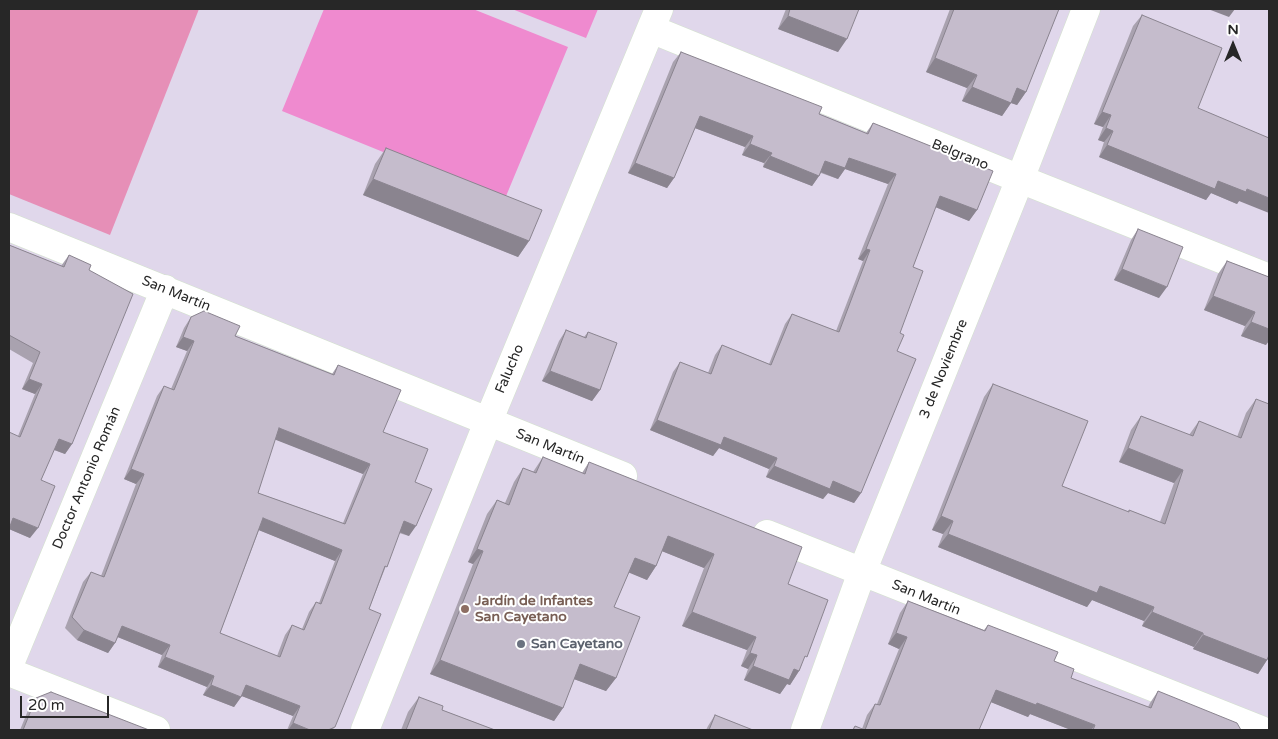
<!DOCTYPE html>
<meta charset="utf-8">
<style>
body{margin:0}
#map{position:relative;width:1278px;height:739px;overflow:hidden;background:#e0d7eb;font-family:"Varela Round",sans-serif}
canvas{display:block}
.frame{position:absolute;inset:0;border:10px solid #272727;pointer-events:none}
.north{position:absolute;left:1208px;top:20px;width:50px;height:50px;-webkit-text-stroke:4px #fff;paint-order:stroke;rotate:0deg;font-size:14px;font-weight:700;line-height:20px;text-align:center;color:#272727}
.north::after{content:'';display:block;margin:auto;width:18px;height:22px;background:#272727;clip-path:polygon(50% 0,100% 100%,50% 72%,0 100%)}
.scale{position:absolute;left:20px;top:696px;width:89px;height:22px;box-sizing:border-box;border:2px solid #272727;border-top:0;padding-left:6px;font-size:15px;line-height:18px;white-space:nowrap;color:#272727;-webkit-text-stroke:4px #fff;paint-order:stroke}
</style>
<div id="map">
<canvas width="1278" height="739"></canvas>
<div class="frame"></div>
<div class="north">N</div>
<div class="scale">20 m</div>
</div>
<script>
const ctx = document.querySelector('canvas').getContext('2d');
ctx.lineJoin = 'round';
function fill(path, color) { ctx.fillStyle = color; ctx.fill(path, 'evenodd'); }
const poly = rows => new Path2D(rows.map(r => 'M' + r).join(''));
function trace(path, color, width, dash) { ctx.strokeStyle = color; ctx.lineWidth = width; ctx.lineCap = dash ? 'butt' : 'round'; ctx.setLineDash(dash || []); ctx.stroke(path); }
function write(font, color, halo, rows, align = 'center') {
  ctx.font = font + ' "Varela Round",sans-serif'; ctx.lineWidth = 4; ctx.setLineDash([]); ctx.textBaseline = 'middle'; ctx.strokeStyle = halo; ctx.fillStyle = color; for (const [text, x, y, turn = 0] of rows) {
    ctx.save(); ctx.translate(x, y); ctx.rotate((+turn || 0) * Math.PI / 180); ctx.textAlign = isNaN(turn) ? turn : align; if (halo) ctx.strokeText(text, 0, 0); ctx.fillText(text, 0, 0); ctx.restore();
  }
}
const green = poly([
 [9,9,199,9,110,235,9,194]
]);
const pitch = poly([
 [324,9,473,9,568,47,504,201,282,111],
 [512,9,598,9,586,38]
]);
const minor = poly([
 [651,29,1020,179,1269,278],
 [9,227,623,476],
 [767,534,1261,730],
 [9,666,165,289],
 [9,672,156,730],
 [365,730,488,422,659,9],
 [805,730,862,572,1020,179,1086,9]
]);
const wall = poly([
 [786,9,859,9,838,52,778,29],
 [950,9,1059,9,1026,92,1017,105,1011,103,1002,116,962,101,967,88,926,72],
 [1142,15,1198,108,1239,201,1237,204,1211,193,1206,200,1099,157,1104,142,1098,140,1103,127,1094,124,1133,26],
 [681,52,819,114,866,133,873,123,977,210,969,221,935,207,913,267,900,333,897,351,861,493,854,503,828,493,823,499,766,477,769,469,719,448,713,456,650,430,673,372,680,362,708,373,715,355,722,345,769,364,785,324,792,314,836,331,863,261,858,259,888,184,845,169,838,179,821,173,812,186,763,167,764,163,742,155,745,147,695,128,674,178,667,188,628,173,673,62],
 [386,148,529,241,518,257,363,195,375,164],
 [1138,229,1159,298,1114,280,1131,240],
 [9,245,61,266,69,255,89,270,72,444,65,454,54,450,41,480,30,538,9,529,18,436,35,394,22,389,33,363,9,349],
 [1227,261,1269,277,1266,345,1241,336,1245,326,1204,310,1218,274],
 [191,317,235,336,332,374,338,365,383,432,415,482,409,536,399,533,369,609,333,730,287,730,293,716,242,696,234,707,203,695,207,687,158,667,162,655,118,637,115,643,108,653,77,640,65,628,83,582,91,572,101,576,136,484,124,479,157,396,164,386,171,389,187,351,176,347,184,328],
 [275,439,363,474,343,523,258,493],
 [259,530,335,561,319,603,316,602,309,612,302,629,292,625,285,635,277,656,220,633],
 [566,330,584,337,588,332,600,390,592,401,542,381,559,341],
 [993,384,1062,486,1128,512,1129,510,1160,522,1174,483,1119,462,1131,430,1141,416,1189,435,1199,421,1237,437,1246,413,1256,399,1267,660,1258,674,1193,649,1194,647,1142,626,1144,621,1092,600,1087,607,938,547,943,534,932,530,984,397],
 [543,457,582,473,589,462,788,584,802,664,799,671,790,685,787,684,780,694,744,680,748,669,741,666,747,650,682,626,704,568,662,551,656,566,647,580,629,572,614,607,616,678,606,691,574,679,563,708,554,721,430,674,473,564,468,562,487,514,497,500,505,503,514,482,523,468,533,472],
 [908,601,984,630,988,625,1054,661,1071,678,1148,707,1150,703,1158,691,1241,730,1071,730,1030,714,1028,717,991,702,979,730,852,730,855,726,862,729,867,715,875,704,877,704,899,649,888,644,900,613],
 [419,697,442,710,495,730,401,730,408,712],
 [36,698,149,730,20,730,29,708],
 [715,715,753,730,706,730,708,726]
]);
const shadedWall = poly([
 [1208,9,1235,9,1229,17],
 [788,16,847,39,838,52,778,29],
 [935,58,977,75,967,88,926,72],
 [972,87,1017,88,1026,92,1017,105,1011,103,1002,116,962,101],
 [1102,112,1111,115,1103,127,1094,124],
 [700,116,753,136,745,147,692,127],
 [1106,128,1113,131,1104,142,1098,140],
 [750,144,772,153,764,163,742,155],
 [1107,145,1218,181,1247,189,1269,198,1269,213,1239,201,1237,204,1211,193,1206,200,1099,157],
 [770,156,819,176,812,186,763,167],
 [849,158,896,174,888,184,845,169,838,179,818,171,825,161],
 [635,163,674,178,667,188,628,173],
 [373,179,529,241,518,257,363,195],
 [940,196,977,210,969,221,933,206],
 [866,249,870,250,863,261,858,259],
 [1122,269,1167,287,1159,298,1114,280],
 [1213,296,1255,312,1245,326,1204,310],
 [1251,322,1269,329,1269,341,1266,345,1241,336],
 [183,337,194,341,187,351,176,347],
 [550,371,600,390,592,401,542,381],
 [29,379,42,384,35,394,22,389],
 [657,420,724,437,777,458,769,469,719,448,713,456,650,430],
 [279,428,370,464,363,474,271,438],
 [59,439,72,444,65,454,52,449],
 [1128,448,1183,470,1174,483,1119,462],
 [774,466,833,481,861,493,854,503,828,493,823,499,766,477],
 [131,469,144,474,136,484,124,479],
 [941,516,953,521,943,534,932,530],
 [13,518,38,528,30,538,9,529],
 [263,518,342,550,335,561,256,529],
 [404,521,416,526,409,536,397,531],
 [948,534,1100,586,1154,607,1144,621,1092,600,1087,607,938,547],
 [668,536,714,554,704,568,659,550],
 [477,549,483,551,473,564,468,562],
 [635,558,656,566,647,580,625,571],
 [692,612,756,637,747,650,682,626],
 [1152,612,1203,633,1194,647,1142,626],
 [122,626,170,645,162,655,115,636],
 [84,630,115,643,108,653,77,640],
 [896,633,907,637,899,649,888,644],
 [1203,635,1267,660,1258,674,1193,649],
 [750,653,757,655,748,669,741,666],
 [165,657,214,676,207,687,158,667],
 [440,660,563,708,554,721,430,674],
 [580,664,616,678,606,691,571,678],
 [753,666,794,669,799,671,790,685,787,684,780,694,744,680],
 [211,685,241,697,234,707,203,695],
 [246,685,300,706,293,716,239,695],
 [996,690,1037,703,1095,725,1091,730,1071,730,1030,714,1028,717,988,701],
 [293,723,310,730,288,730]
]);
const building = poly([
 [790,9,859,9,847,39,788,16,790,9],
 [954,9,1059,9,1026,92,1017,88,1011,103,972,87,977,75,935,58,954,9],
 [1142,15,1222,48,1198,108,1269,138,1269,198,1247,189,1246,192,1218,181,1215,189,1107,145,1113,131,1106,128,1111,115,1102,112,1142,15],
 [681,52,822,107,819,114,868,134,873,123,993,171,977,210,940,196,913,267,923,271,900,333,904,335,897,351,916,359,861,493,833,481,830,489,774,466,777,458,724,437,721,445,657,420,680,362,711,374,722,345,771,365,792,314,839,332,870,250,866,249,896,174,849,158,845,168,825,161,819,176,770,156,772,153,750,144,753,136,700,116,674,178,635,163,681,52],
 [386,148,542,210,529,241,373,179,386,148],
 [1138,229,1183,247,1167,287,1122,269,1138,229],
 [9,245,64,267,69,255,91,265,89,270,133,294,72,444,59,439,41,480,55,486,38,528,13,518,9,529,9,432,20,437,42,384,29,379,40,352,9,335,9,245],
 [1227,261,1269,277,1269,329,1251,322,1255,312,1213,296,1227,261],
 [204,311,240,326,235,336,334,375,338,365,401,390,383,432,428,449,415,482,432,489,416,526,404,521,387,567,385,566,369,609,381,614,335,727,328,730,310,730,293,723,300,706,246,685,241,697,211,685,214,676,165,657,170,645,122,626,115,643,84,630,72,617,91,572,104,577,144,474,131,469,164,386,174,390,194,341,183,337,191,317,204,311],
 [279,428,370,464,345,524,258,493,279,428],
 [263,518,342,550,321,604,316,602,304,630,292,625,280,657,220,633,263,518],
 [566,330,586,338,588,332,617,343,600,390,550,371,566,330],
 [993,384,1088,421,1062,486,1129,512,1129,510,1165,524,1183,470,1128,448,1141,416,1193,436,1199,421,1241,438,1256,399,1269,404,1269,655,1267,660,1203,635,1203,633,1152,612,1154,607,1100,586,1097,593,948,534,953,521,941,516,993,384],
 [543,457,585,474,589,462,802,547,788,584,828,600,807,657,805,656,799,671,794,669,789,680,753,666,757,655,750,653,756,637,692,612,714,554,668,536,656,566,635,558,614,607,640,617,616,678,580,664,563,708,440,660,483,551,477,549,497,500,509,505,523,468,536,473,543,457],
 [908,601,985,631,988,625,1058,652,1054,661,1074,669,1071,678,1151,708,1158,691,1237,723,1241,730,1093,730,1095,725,1037,703,1036,705,996,690,979,730,853,730,855,726,865,730,875,704,880,705,907,637,896,633,908,601],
 [51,692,149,730,23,730,36,698,51,692],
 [419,697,443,706,442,710,495,730,406,730,419,697],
 [715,715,753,730,709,730,715,715]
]);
const markers = [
 [465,609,5,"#8d6e63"],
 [521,644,5,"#6b7280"]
];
const streetNames = [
 ["Belgrano",960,155,22],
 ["San Martín",176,294,22],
 ["Falucho",510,369,-67],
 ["3 de Noviembre",944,369,-68],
 ["San Martín",550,447,22],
 ["Doctor Antonio Román",87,478,-67],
 ["San Martín",926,598,22]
];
const educationNames = [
 ["Jardín de Infantes",475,601],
 ["San Cayetano",475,617]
];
const worshipNames = [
 ["San Cayetano",531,644]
];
fill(green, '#e68fb7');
fill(pitch, '#ef8acf');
trace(minor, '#d3e2cd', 29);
trace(minor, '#fff', 28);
fill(wall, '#a9a2af');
fill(shadedWall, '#8a848f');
fill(building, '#c5bccc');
trace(building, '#8a848f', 1);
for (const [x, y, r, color] of markers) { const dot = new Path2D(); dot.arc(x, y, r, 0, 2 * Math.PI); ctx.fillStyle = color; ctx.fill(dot); trace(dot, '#fff', 2); }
write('14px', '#272727', '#fff', streetNames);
write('bold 14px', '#785e54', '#fff', educationNames, 'left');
write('bold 14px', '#5b616d', '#fff', worshipNames, 'left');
</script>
